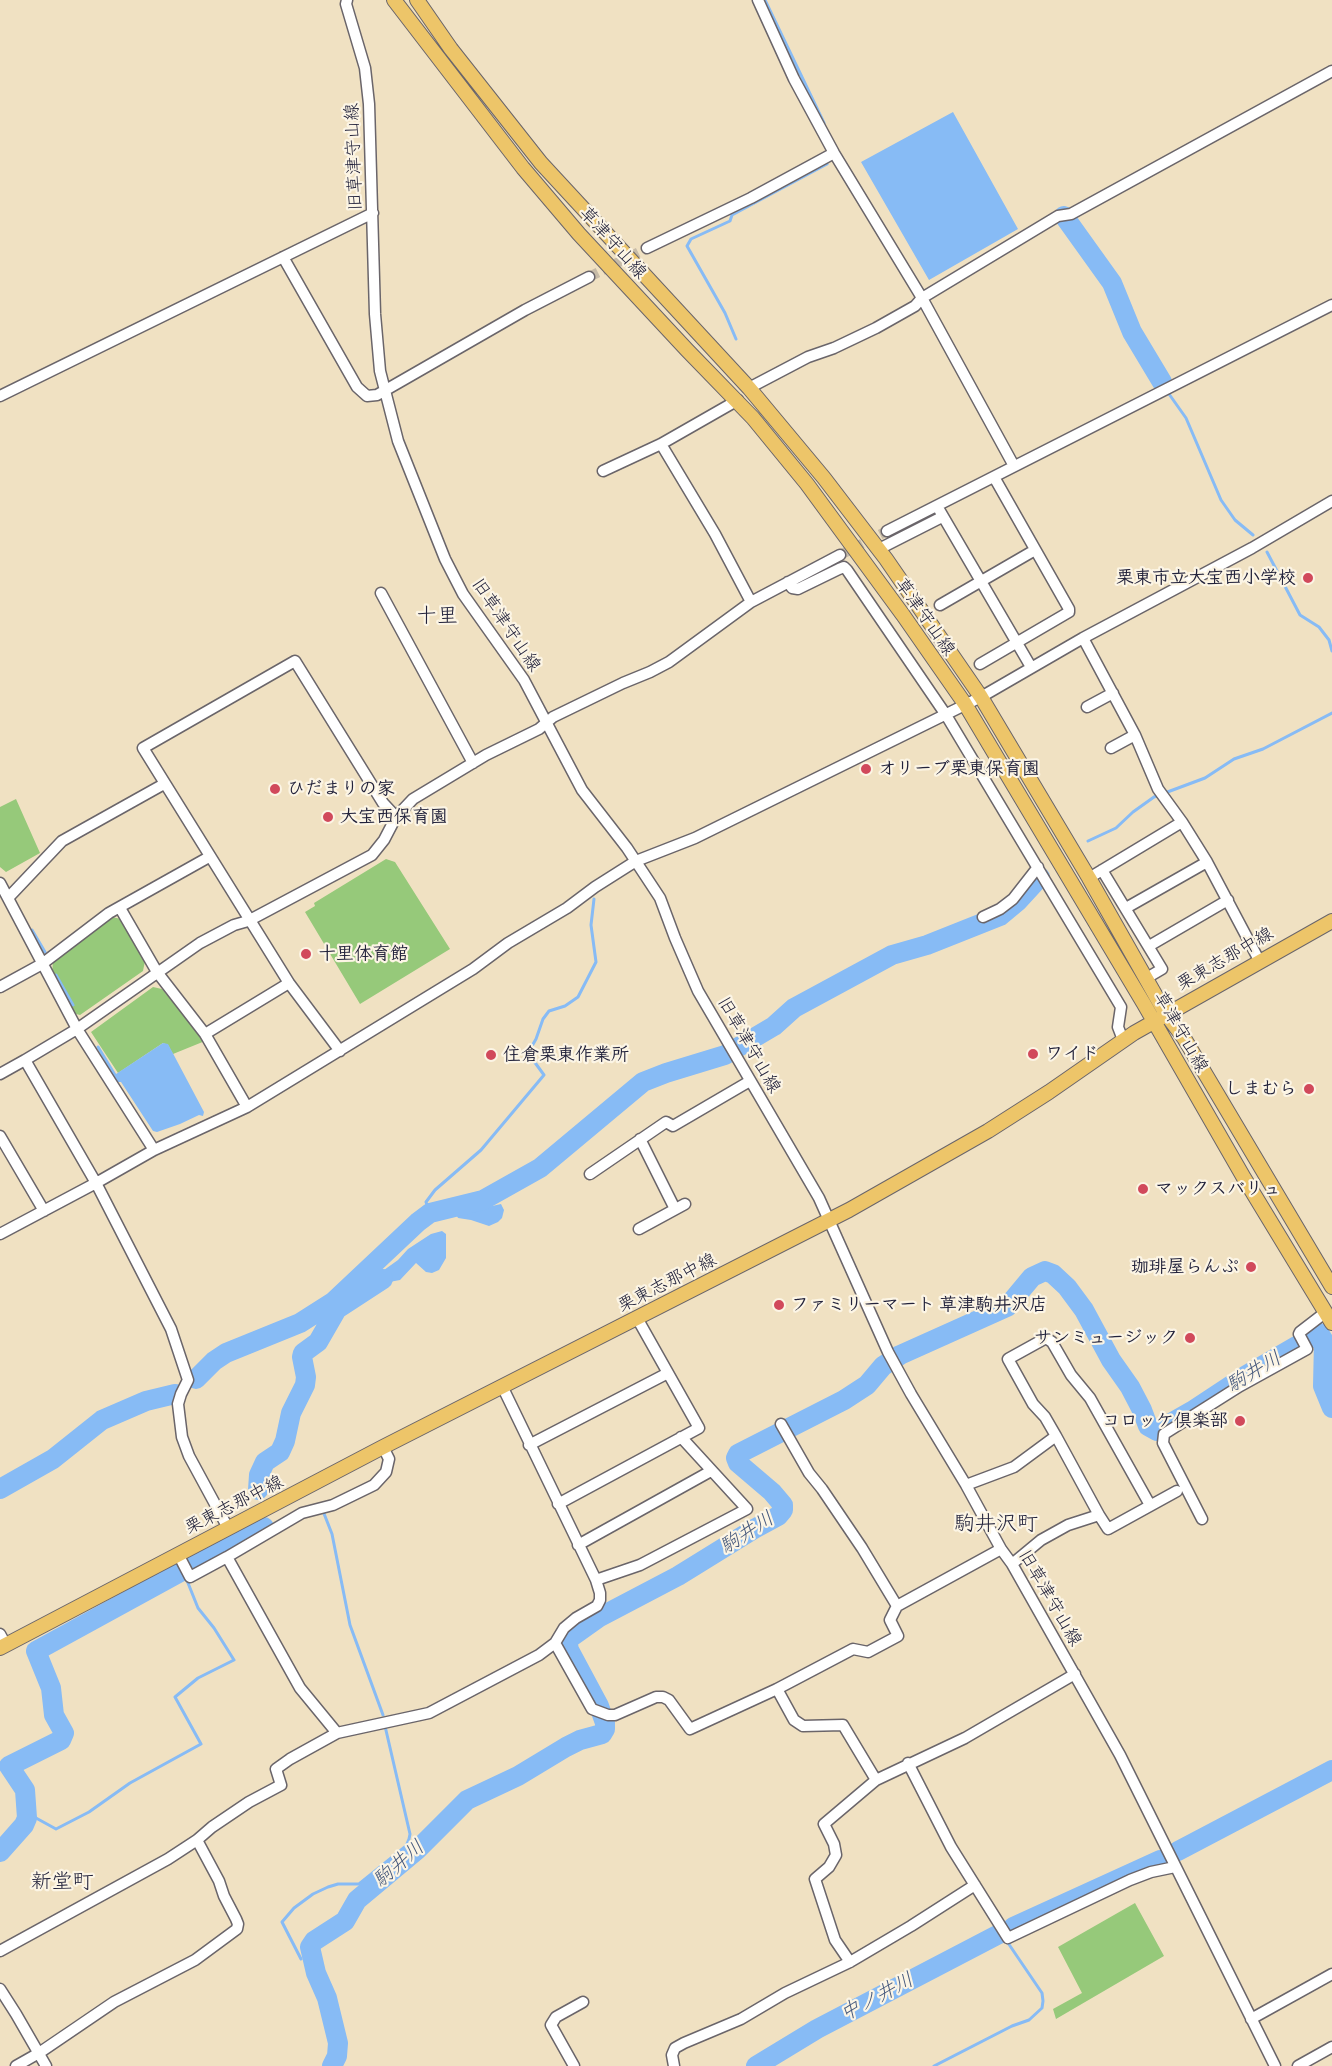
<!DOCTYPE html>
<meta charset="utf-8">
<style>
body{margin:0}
canvas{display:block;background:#f0e1c2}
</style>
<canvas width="1332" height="2066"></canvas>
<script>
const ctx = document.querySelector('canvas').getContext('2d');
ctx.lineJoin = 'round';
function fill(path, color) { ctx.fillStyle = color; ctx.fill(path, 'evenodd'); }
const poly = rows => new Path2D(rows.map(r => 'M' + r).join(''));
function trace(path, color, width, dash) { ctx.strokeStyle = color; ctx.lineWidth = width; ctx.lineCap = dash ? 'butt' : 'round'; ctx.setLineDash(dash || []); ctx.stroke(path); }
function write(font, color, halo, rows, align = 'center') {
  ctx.font = font + ' Delius,"Klee One",sans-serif'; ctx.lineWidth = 4.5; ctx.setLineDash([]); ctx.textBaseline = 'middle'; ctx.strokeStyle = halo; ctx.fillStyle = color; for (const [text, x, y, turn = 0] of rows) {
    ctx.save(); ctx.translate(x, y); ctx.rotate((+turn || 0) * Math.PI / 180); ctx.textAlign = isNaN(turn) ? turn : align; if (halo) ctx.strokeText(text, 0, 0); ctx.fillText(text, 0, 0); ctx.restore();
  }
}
const green = poly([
 [16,799,40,853,6,872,0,867,0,807],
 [386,859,395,862,450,949,360,1004,305,912,315,906,314,903],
 [112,917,121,919,145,961,143,971,80,1015,72,1013,52,972,53,962],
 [153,987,162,989,205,1041,173,1054,168,1045,163,1043,118,1073,91,1032],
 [1135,1903,1164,1956,1056,2019,1053,2009,1082,1993,1058,1947]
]);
const water = poly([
 [953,112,1018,229,929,280,861,162],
 [163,1043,168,1044,204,1112,203,1116,199,1115,180,1124,157,1132,153,1131,121,1082,117,1082,113,1076],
 [501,1204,504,1210,502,1218,498,1222,489,1226,471,1220,458,1218,457,1216,457,1214],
 [442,1231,446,1234,446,1258,439,1270,432,1273,426,1272,416,1263,400,1280,384,1283,381,1273,384,1270,398,1260,408,1249,431,1234]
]);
const stream = poly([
 [765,0,824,123],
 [736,339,725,313,687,246,691,239,730,221,732,215,827,164],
 [1169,394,1186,418,1221,500,1235,520,1253,535],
 [1267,552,1300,615,1319,627,1329,640,1332,651],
 [1088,841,1116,828,1133,812,1154,797,1205,778,1234,759,1263,749,1332,713],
 [32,930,45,952],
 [56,975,73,1005],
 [98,1047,115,1075],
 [430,1213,426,1202,435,1190,481,1150,544,1075,528,1053,536,1039,543,1019,549,1011,565,1006,578,997,596,962,591,925,594,899],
 [323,1511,332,1534,350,1625,383,1715],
 [27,1818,36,1818,56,1829,89,1812,130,1783,201,1744,175,1697,198,1678,234,1660,214,1628,198,1608,186,1578],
 [301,1959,282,1922,294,1908,313,1894,328,1887,338,1884,359,1884,406,1846,409,1839,410,1834,385,1726],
 [307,1965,316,1973],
 [934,2066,1012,2026,1029,2020,1042,2008,1043,2001,1042,1993,1006,1940]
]);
const river = poly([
 [1064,216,1112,283,1132,332,1162,382],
 [1324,1341,1323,1386,1332,1408],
 [196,1379,214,1361,226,1353,300,1323,333,1302,418,1222,430,1213,483,1200,540,1168,643,1082,666,1073,725,1055,774,1026,794,1008,892,955,927,945,1000,916,1018,901,1040,877],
 [0,1489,53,1459,102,1420,146,1401,175,1394],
 [258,1490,259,1475,265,1462,280,1452,285,1441,291,1413,305,1385,306,1377,302,1357,303,1353,318,1342,337,1309,383,1279],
 [194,1565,264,1529,264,1527],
 [1178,1851,1332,1770],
 [0,1852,24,1825,27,1818,25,1790,9,1766,61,1740,64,1733,54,1715,51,1688,36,1651,184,1570],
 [1013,1927,1160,1860],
 [332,2066,337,2056,338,2043,327,1998,316,1973,310,1947,314,1941,345,1921,357,1900,418,1849,467,1800,518,1776,566,1747,580,1740,602,1734,605,1729,605,1723,599,1706,569,1650,567,1640,598,1618,678,1576,754,1529,778,1516,783,1510,783,1505,772,1492,738,1463,736,1458,738,1454,844,1400,867,1385,883,1366,900,1355,1007,1307,1032,1277,1045,1271,1053,1274,1067,1287,1084,1310,1111,1360,1130,1387,1142,1410,1148,1426,1157,1431,1192,1411,1245,1376,1319,1333,1324,1341],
 [756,2066,817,2029,1001,1933]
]);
const minorTunnel = poly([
 [589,277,647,248],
 [840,555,887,531]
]);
const minor = poly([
 [347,0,346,4,365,68,369,104,375,314,380,371,398,441,445,559,463,594,524,680,582,790,627,848,660,898,675,938,698,991,819,1198,888,1352,911,1394,966,1485,1001,1549,1012,1564,1120,1755,1275,2066],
 [758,0,794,79,834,153,922,298,1014,466],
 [647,248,751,198,834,153],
 [283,257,357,387,367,396,377,395,525,310,589,277],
 [749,388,808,357,834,348,876,328,915,306,922,298,1058,216,1071,214,1332,71],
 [0,396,373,213],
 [661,444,715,534,751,602],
 [603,471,661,444,738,400],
 [937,506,1031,667],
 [887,531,1332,305],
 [879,549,942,517],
 [788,582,792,588,798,589,839,569,844,567,847,570,946,715,1121,1007,1118,1027,1123,1040],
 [381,593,473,763],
 [940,605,1035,550],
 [1083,638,1135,735,1158,789,1182,822],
 [980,664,1069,612,1069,609,994,477],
 [1087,707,1113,693],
 [1111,748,1135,735],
 [1102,870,1162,969,1145,979],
 [1089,878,1182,822,1207,862,1260,962],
 [0,883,77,1029,154,1150],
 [8,898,62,841,164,784],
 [120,908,157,972,205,1034,247,1107],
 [1126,908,1207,862],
 [983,917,1000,909,1013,899,1038,867],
 [1149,946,1228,900],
 [0,987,42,964,109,913,209,857],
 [205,1034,289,983],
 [340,1051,289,983,143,748,295,661,383,803,396,817],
 [0,1074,25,1060],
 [0,1136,44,1211],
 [640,1139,675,1209],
 [590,1174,666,1122,673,1126,750,1081],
 [639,1229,685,1204],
 [0,1234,96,1183,154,1150,247,1107,473,969,508,943,567,908,595,887,636,861,695,838,981,697,1083,638,1252,548,1332,501],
 [781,1424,809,1473,822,1489,862,1548,897,1606],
 [1056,1436,1099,1515],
 [529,1445,668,1373],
 [966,1485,1014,1467,1056,1436,1045,1417,1033,1404,1008,1359,1046,1338,1052,1342,1071,1375,1090,1398,1150,1505],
 [558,1504,699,1428,637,1318],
 [1202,1519,1163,1443,1164,1434,1240,1386,1307,1349,1299,1334,1300,1332,1326,1312],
 [228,1528,189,1456,182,1437,178,1404,181,1394,188,1380,171,1329,96,1183,25,1060,77,1029,200,943,234,925,248,921,372,855,384,840,396,817,413,799,486,755,539,729,553,717,623,683,650,672,669,662,751,602,840,555],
 [578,1545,711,1471],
 [178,1554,190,1577,227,1557,300,1688,337,1733],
 [227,1557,302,1513,333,1505,374,1485,386,1472,389,1459,383,1447],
 [1012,1564,1041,1540,1068,1525,1099,1515,1108,1529,1177,1491],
 [596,1580,640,1565,747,1509,681,1437],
 [0,1634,6,1645],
 [555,1643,592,1709,608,1715,615,1715,656,1697,663,1697,669,1700,690,1729,777,1689,853,1649,868,1652,898,1636,890,1620,897,1606,1001,1549],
 [777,1689,794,1720,803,1726,843,1725,876,1780],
 [908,1763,951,1847,1008,1938,1130,1880,1151,1872,1175,1867],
 [0,1951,168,1859,197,1840,212,1827,249,1802,281,1785,276,1769,290,1759,337,1733,429,1713,539,1655,555,1643,564,1628,576,1618,597,1606,600,1600,600,1593,596,1580,503,1388],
 [850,1962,835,1940,815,1879,829,1867,836,1855,834,1844,824,1824,876,1780,965,1738,1075,1674],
 [0,1989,16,2014,46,2066],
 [1251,2019,1332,1974],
 [16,2066,39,2053,114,2002,195,1960,237,1929,238,1924,236,1919,224,1896,219,1881,197,1840],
 [574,2066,551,2025,556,2017,583,2002],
 [674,2066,672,2055,675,2048,684,2043,741,2019,785,1993,850,1962,911,1926,975,1885],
 [1298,2066,1332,2047]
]);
const major = poly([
 [394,0,523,168,579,234,687,350,753,418,807,484,903,615,965,704,1144,1004,1244,1178,1332,1323],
 [417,0,451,49,541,163,749,388,824,478,886,559,981,697,1089,878,1166,1014,1184,1038,1332,1287],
 [0,1648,383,1447,849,1210,988,1131,1049,1092,1134,1033,1332,921]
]);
const markers = [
 [1308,578,6,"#d1495b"],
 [866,769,6,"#d1495b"],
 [275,789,6,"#d1495b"],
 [328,817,6,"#d1495b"],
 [306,954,6,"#d1495b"],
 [1033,1054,6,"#d1495b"],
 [491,1055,6,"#d1495b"],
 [1309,1089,6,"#d1495b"],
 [1143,1189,6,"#d1495b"],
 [1251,1267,6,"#d1495b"],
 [779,1305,6,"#d1495b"],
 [1190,1338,6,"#d1495b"],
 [1240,1421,6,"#d1495b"]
];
const streetNames = [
 ["旧草津守山線",354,157,-92],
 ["草津守山線",613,243,48],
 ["草津守山線",925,617,55],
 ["旧草津守山線",506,625,56],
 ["栗東志那中線",1225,959,-30],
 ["草津守山線",1181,1032,60],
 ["旧草津守山線",749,1045,60],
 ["栗東志那中線",667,1283,-27],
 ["栗東志那中線",234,1505,-27],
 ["旧草津守山線",1050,1598,60]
];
const poiNames = [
 ["栗東市立大宝西小学校",1296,578,"right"],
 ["オリーブ栗東保育園",878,769],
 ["ひだまりの家",287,789],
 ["大宝西保育園",340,817],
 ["十里体育館",318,954],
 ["ワイド",1045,1054],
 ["住倉栗東作業所",503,1055],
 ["しまむら",1297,1089,"right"],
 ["マックスバリュ",1155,1189],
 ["珈琲屋らんぷ",1239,1267,"right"],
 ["ファミリーマート 草津駒井沢店",791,1305],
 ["サンミュージック",1178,1338,"right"],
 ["コロッケ倶楽部",1228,1421,"right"]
];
const waterNames = [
 ["駒井川",1254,1372,-31],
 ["駒井川",747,1533,-33],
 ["駒井川",399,1864,-41],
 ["中ノ井川",877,1997,-28]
];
const quarterNames = [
 ["十里",437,616],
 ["駒井沢町",996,1524],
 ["新堂町",62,1882]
];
fill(green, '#96c97a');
fill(water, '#87bbf5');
trace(stream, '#87bbf5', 3);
trace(river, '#87bbf5', 20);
trace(minorTunnel, '#c7bba7', 10, [10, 5]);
trace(minor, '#6a656a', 13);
trace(major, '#6a656a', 16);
trace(minor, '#fff', 10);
trace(major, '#edc569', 14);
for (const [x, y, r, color] of markers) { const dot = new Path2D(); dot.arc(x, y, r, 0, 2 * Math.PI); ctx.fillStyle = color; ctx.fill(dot); trace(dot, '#fcf5e5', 2); }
write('18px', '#22223b', '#fcf5e5', streetNames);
write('bold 18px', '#22223b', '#fcf5e5', poiNames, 'left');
write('italic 20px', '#45587c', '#fcf5e5', waterNames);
write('21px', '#22223b', '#fcf5e5', quarterNames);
</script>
